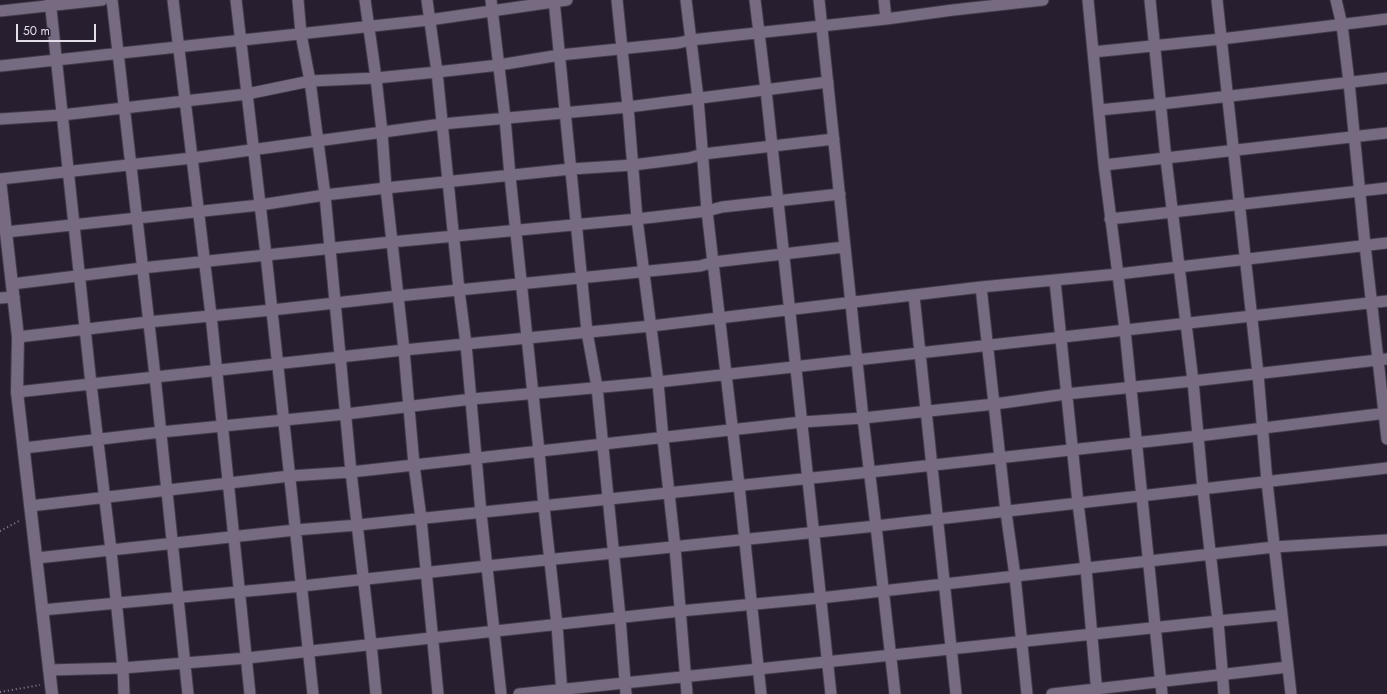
<!DOCTYPE html>
<style>
body{margin:0}
#map{position:relative;width:1387px;height:694px;overflow:hidden;background:#271e30;font-family:Jost,sans-serif}
canvas{display:block}
.scale{position:absolute;left:16px;top:24px;width:80px;height:18px;box-sizing:border-box;border:2px solid #e4deea;border-top:0;padding-left:5px;font-size:12px;line-height:14px;white-space:nowrap;color:#e4deea;-webkit-text-stroke:3px #271e30;paint-order:stroke}
</style>
<div id="map">
<canvas width="1387" height="694"></canvas>
<div class="scale">50 m</div>
</div>
<script>
const ctx = document.querySelector('canvas').getContext('2d');
ctx.lineJoin = 'round';
const poly = rows => new Path2D(rows.map(r => 'M' + r).join(''));
function trace(path, color, width, dash) { ctx.strokeStyle = color; ctx.lineWidth = width; ctx.lineCap = dash ? 'butt' : 'round'; ctx.setLineDash(dash || []); ctx.stroke(path); }
const path = poly([
 [0,531,21,520],
 [0,692,40,685]
]);
const minor = poly([
 [50,0,91,384,111,550,123,668,124,694],
 [112,0,155,376,188,694],
 [173,0,211,315,250,694],
 [236,0,266,255,313,694],
 [298,0,301,34,310,81,325,195,351,472,371,644,376,694],
 [365,0,376,78,382,132,386,188,404,350,414,465,421,518,438,694],
 [427,0,437,72,459,290,466,344,481,513,501,694],
 [491,0,505,118,510,176,539,451,544,507,557,625,562,694],
 [554,0,587,332,597,387,620,617,626,694],
 [617,0,628,107,637,219,658,382,663,439,675,547,687,694],
 [686,0,698,98,707,211,739,485,761,694],
 [755,0,766,90,831,694],
 [819,0,863,418,876,526,895,694],
 [884,0,886,19],
 [1088,0,1104,165,1125,330,1162,694],
 [1150,0,1166,159,1193,381,1203,490,1218,621,1224,694],
 [1217,0,1258,374,1267,482,1291,694],
 [1336,0,1342,25,1349,82,1365,245,1387,439],
 [0,11,102,0],
 [1093,52,1221,39,1387,19],
 [0,66,429,20,567,0],
 [1099,110,1161,104,1387,78],
 [0,119,62,115,247,94,310,81,376,78,437,72,499,65,560,55,678,43,691,40,886,19,953,10,1043,0],
 [1104,165,1387,133],
 [0,179,192,158,442,124,628,107,828,82],
 [1110,219,1387,188],
 [6,232,260,205,325,195,386,188,571,169,633,165,689,158,703,154,834,139],
 [1055,281,1078,503,1086,568,1097,694],
 [12,284,142,268,391,242,637,219,707,211,722,207,840,194],
 [981,287,1006,512,1015,576,1027,694],
 [914,296,956,694],
 [0,298,14,297],
 [18,337,148,322,272,310,398,296,700,266,714,262,844,247],
 [17,392,404,350,651,326,981,287,1118,274,1387,243],
 [24,448,161,432,346,414,472,399,658,382,1387,301],
 [30,506,290,476,351,472,802,422,863,418,995,404,1066,394,1193,381,1387,359],
 [37,558,295,530,358,525,870,472,1198,436,1387,413],
 [42,610,302,586,487,566,876,526,1387,468],
 [49,670,123,668,247,658,680,611,820,598,1274,547,1387,540],
 [519,694,1218,621,1282,615],
 [1052,694,1288,667]
]);
const tertiary = poly([
 [0,180,18,337,17,392,52,694]
]);
trace(minor, '#433b4a', 13);
trace(tertiary, '#433b4a', 14);
trace(path, '#8c8493', 2, [1, 3]);
trace(minor, '#766b80', 11);
trace(tertiary, '#766b80', 12);
</script>
